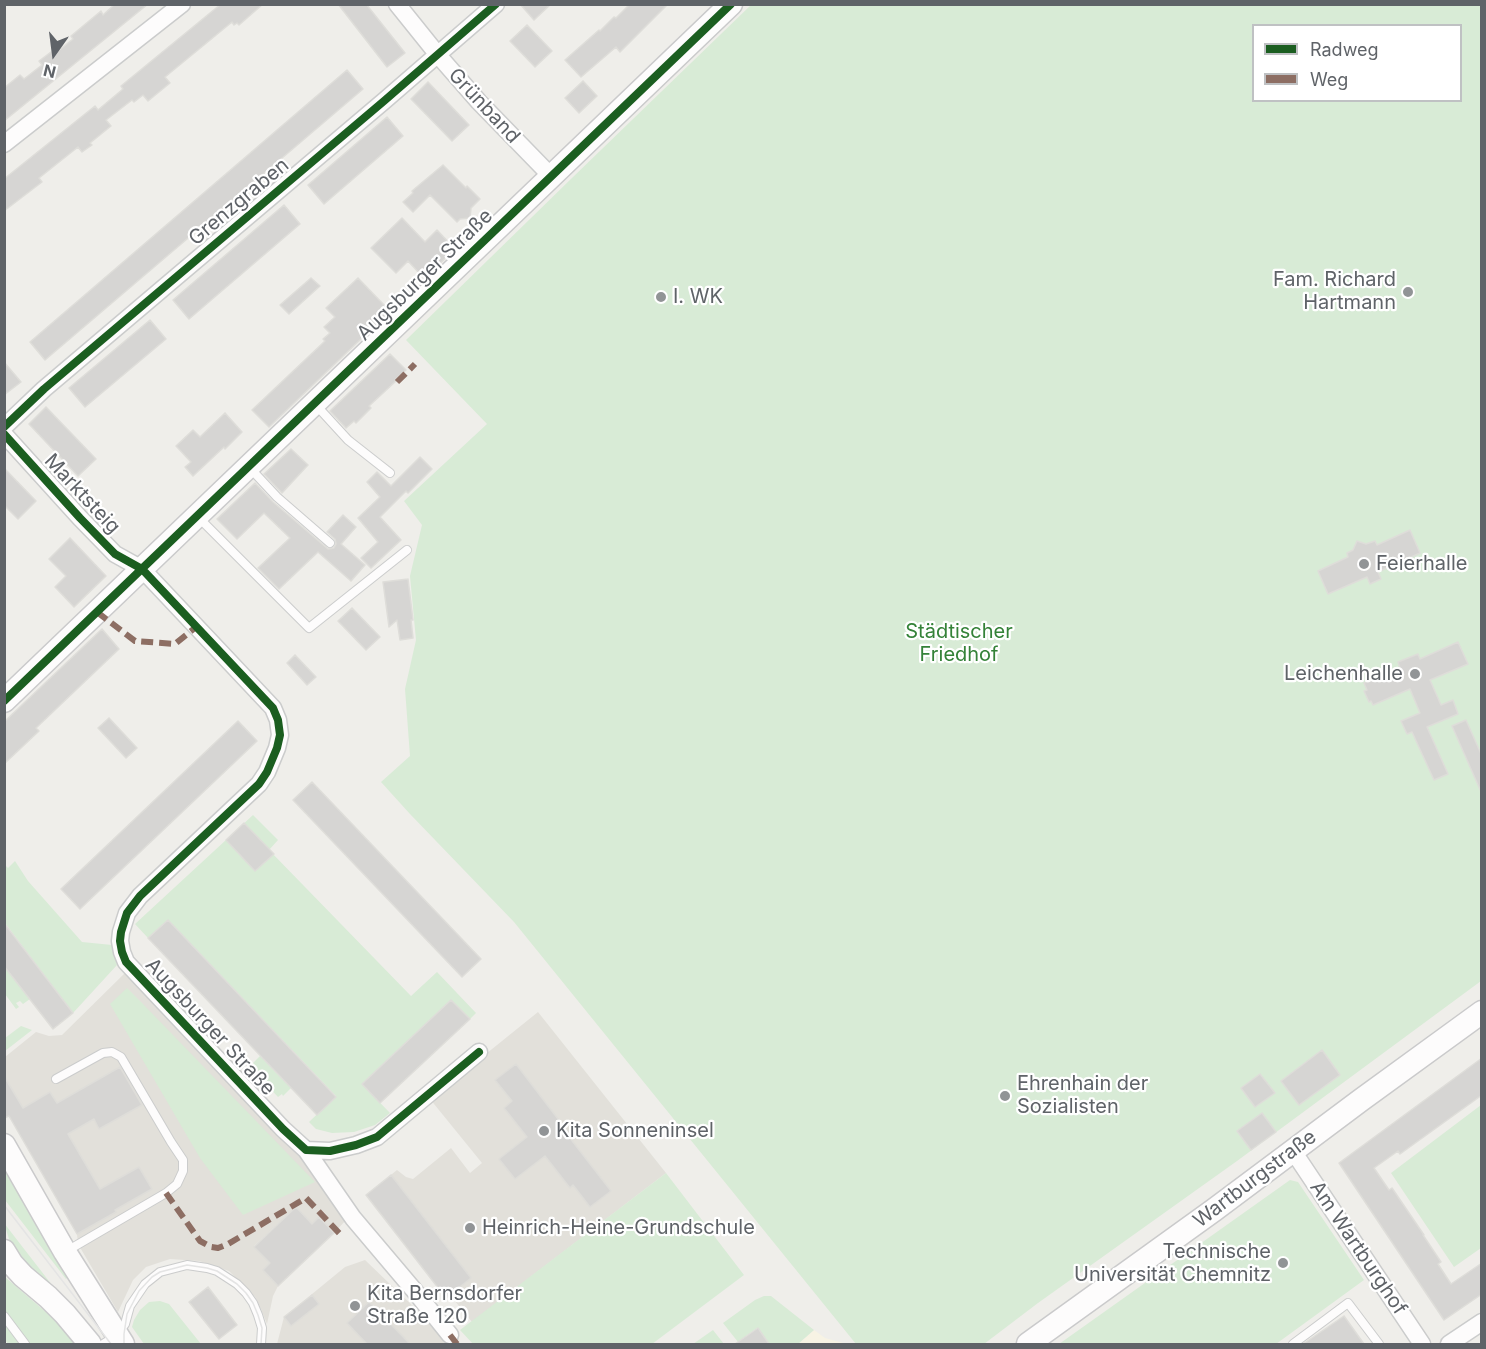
<!DOCTYPE html>
<meta charset="utf-8">
<style>
body{margin:0}
#map{position:relative;width:1486px;height:1349px;overflow:hidden;background:#efeeea;font-family:Inter,sans-serif}
canvas{display:block}
.frame{position:absolute;inset:0;border:6px solid #5f6368;pointer-events:none}
.legend{position:absolute;left:1252px;top:24px;width:210px;height:78px;box-sizing:border-box;background:#fff;border:2px solid #bfc1c3;margin:0;padding:8px 10px;list-style:none;font-size:18px;color:#5f6368}
.legend li{display:flex;align-items:center;gap:12px;height:30px}
.legend b{width:30px;border:2px solid #bfc1c3}
.north{position:absolute;left:24px;top:24px;width:60px;height:60px;-webkit-text-stroke:4px #fff;paint-order:stroke;rotate:194deg;font-size:16px;font-weight:700;line-height:24px;text-align:center;color:#5f6368}
.north::after{content:'';display:block;margin:auto;width:21px;height:27px;background:#5f6368;clip-path:polygon(50% 0,100% 100%,50% 72%,0 100%)}
</style>
<div id="map">
<canvas width="1486" height="1349"></canvas>
<div class="frame"></div>
<ul class="legend">
<li><b style="height:8px;background:#1b5e20"></b>Radweg</li>
<li><b style="height:8px;background:#8d6e63"></b>Weg</li>
</ul>
<div class="north">N</div>
</div>
<script>
const ctx = document.querySelector('canvas').getContext('2d');
ctx.lineJoin = 'round';
function fill(path, color) { ctx.fillStyle = color; ctx.fill(path, 'evenodd'); }
const poly = rows => new Path2D(rows.map(r => 'M' + r).join(''));
function trace(path, color, width, dash) { ctx.strokeStyle = color; ctx.lineWidth = width; ctx.lineCap = dash ? 'butt' : 'round'; ctx.setLineDash(dash || []); ctx.stroke(path); }
function write(font, color, halo, rows, align = 'center') {
  ctx.font = font + ' Inter,sans-serif'; ctx.lineWidth = 4.5; ctx.setLineDash([]); ctx.textBaseline = 'middle'; ctx.strokeStyle = halo; ctx.fillStyle = color; for (const [text, x, y, turn = 0] of rows) {
    ctx.save(); ctx.translate(x, y); ctx.rotate((+turn || 0) * Math.PI / 180); ctx.textAlign = isNaN(turn) ? turn : align; if (halo) ctx.strokeText(text, 0, 0); ctx.fillText(text, 0, 0); ctx.restore();
  }
}
const commercial = poly([
 [814,1330,825,1338,847,1344,798,1344]
]);
const education = poly([
 [126,972,299,1154,346,1220,334,1233,319,1217,312,1224,296,1207,254,1246,270,1263,263,1270,278,1286,273,1296,267,1324,261,1309,255,1297,229,1271,199,1261,170,1259,146,1267,133,1280,118,1312,78,1244,77,1234,9,1116,5,1118,5,1057,36,1032,49,1036,62,1035],
 [538,1012,666,1173,472,1322,450,1295,446,1298,366,1195,397,1170,406,1177,413,1179,451,1148,470,1173,482,1163,430,1099],
 [365,1260,443,1335,451,1344,277,1344,284,1317,345,1267]
]);
const green = poly([
 [751,5,1481,5,1481,981,1237,1161,1038,1303,984,1344,856,1344,514,922,410,814,381,782,410,756,405,689,416,640,410,576,422,525,404,501,487,424,406,340,573,177],
 [1254,26,1460,26,1460,100,1254,100],
 [253,815,278,840,269,850,411,996,437,972,476,1013,470,1019,451,1000,362,1084,390,1113,375,1125,354,1132,332,1133,316,1129,309,1122,336,1096,168,920,148,938,135,924],
 [15,861,28,881,82,942,112,945,117,965,73,1013,5,923,5,865,8,868],
 [4,966,30,999,23,1004,20,1001,16,1003,19,1007,16,1009,5,994],
 [127,988,143,1004,315,1182,243,1215,200,1158,110,1004],
 [21,1026,32,1030,5,1051,5,1038],
 [260,1056,291,1088,283,1096,282,1094,278,1097,251,1068,254,1065,253,1063],
 [1481,1105,1481,1248,1454,1267,1391,1173],
 [666,1173,744,1275,652,1344,473,1344,460,1330],
 [5,1174,9,1174,70,1275,66,1279,5,1200],
 [1290,1180,1298,1182,1364,1280,1276,1344,1059,1344],
 [4,1223,52,1285,41,1279,19,1257,9,1239],
 [5,1277,54,1319,78,1344,8,1344,5,1340],
 [764,1296,771,1296,776,1300,814,1330,798,1344,769,1344,757,1328,738,1342,723,1323,755,1300],
 [160,1301,169,1304,201,1344,144,1344,132,1327,134,1320,140,1310,149,1302],
 [713,1330,724,1344,693,1344]
]);
const building = poly([
 [115,4,148,4,4,121,4,88,20,75,24,79,42,65,39,61,51,52,53,55,73,39,71,36,101,11,103,15,115,4],
 [221,4,263,4,239,25,237,23,234,25,232,22,165,77,170,83,148,101,143,95,134,102,132,100,106,120,111,126,90,143,92,145,82,152,78,147,39,178,42,182,4,211,4,179,95,106,98,110,123,89,121,86,221,4],
 [338,4,366,4,405,53,387,67,338,4],
 [520,4,551,4,534,20,520,4],
 [630,4,668,4,620,52,616,47,581,77,565,60,599,30,600,31,614,17,616,18,630,4],
 [527,25,552,51,535,67,510,41,527,25],
 [347,70,363,89,45,360,30,342,347,70],
 [583,81,597,96,579,113,565,98,583,81],
 [428,82,469,125,452,141,411,99,428,82],
 [387,117,403,136,324,204,308,185,387,117],
 [443,165,466,188,467,186,480,199,471,208,470,218,460,219,457,222,430,195,413,212,403,202,413,193,412,191,443,165],
 [284,205,300,224,189,319,173,300,284,205],
 [402,218,425,242,437,230,455,249,428,275,421,275,408,261,396,273,371,248,402,218],
 [311,278,320,286,289,314,280,305,311,278],
 [358,278,387,308,386,315,269,427,252,410,325,341,323,339,330,333,324,327,335,317,326,308,358,278],
 [150,320,166,339,85,407,69,388,150,320],
 [390,354,406,370,395,380,396,381,369,406,371,408,356,423,354,421,346,428,330,411,390,354],
 [4,362,21,382,4,395,4,362],
 [46,407,96,459,78,476,29,424,46,407],
 [225,413,242,432,225,449,224,447,193,476,185,467,191,462,176,446,193,430,200,437,225,413],
 [291,449,308,465,282,493,264,474,291,449],
 [420,457,432,469,408,493,406,491,380,517,401,540,371,568,361,558,378,542,358,518,380,497,367,482,377,472,391,486,420,457],
 [4,468,36,501,18,519,4,505,4,468],
 [255,483,273,502,328,549,334,548,336,544,335,539,327,532,343,515,356,527,341,544,365,565,351,581,318,552,279,589,258,568,290,538,264,513,237,539,217,519,255,483],
 [1410,530,1420,553,1378,572,1381,579,1370,584,1367,577,1328,594,1318,571,1348,557,1347,553,1353,550,1357,541,1366,544,1375,541,1377,545,1410,530],
 [70,538,106,576,74,607,55,587,66,576,49,559,70,538],
 [408,579,413,620,411,620,413,638,400,640,397,620,389,627,383,582,408,579],
 [352,608,380,637,366,650,338,621,352,608],
 [102,629,119,649,36,728,39,731,4,764,4,722,102,629],
 [1458,642,1468,664,1430,680,1441,705,1453,700,1458,714,1427,727,1448,774,1434,780,1412,732,1407,734,1401,721,1420,713,1410,689,1373,705,1371,701,1369,702,1364,691,1367,690,1364,683,1400,668,1398,662,1418,654,1420,659,1458,642],
 [295,655,316,677,307,685,287,663,295,655],
 [109,718,137,748,126,758,98,728,109,718],
 [1466,720,1482,756,1482,794,1452,726,1466,720],
 [238,721,257,741,80,909,61,889,238,721],
 [312,782,481,959,462,977,293,800,312,782],
 [244,823,274,854,255,871,226,840,244,823],
 [168,920,336,1097,317,1115,148,938,168,920],
 [4,923,73,1013,53,1029,4,966,4,923],
 [451,1000,470,1019,380,1103,362,1084,451,1000],
 [1322,1050,1340,1075,1299,1105,1281,1081,1322,1050],
 [1482,1058,1482,1095,1400,1154,1398,1151,1374,1168,1389,1190,1392,1188,1424,1235,1423,1235,1441,1262,1438,1264,1451,1284,1482,1263,1482,1294,1444,1320,1339,1163,1482,1058],
 [516,1064,568,1132,566,1133,611,1191,590,1207,573,1185,570,1188,545,1156,515,1179,499,1159,527,1137,504,1108,512,1101,495,1080,516,1064],
 [120,1067,142,1105,99,1129,94,1119,68,1134,100,1189,139,1167,152,1189,115,1210,116,1212,77,1234,9,1116,4,1118,4,1076,23,1108,50,1092,57,1103,120,1067],
 [1260,1074,1275,1093,1255,1107,1241,1088,1260,1074],
 [1262,1113,1276,1132,1251,1150,1237,1131,1262,1113],
 [391,1175,471,1278,446,1298,366,1195,391,1175],
 [296,1207,312,1224,319,1217,334,1233,278,1286,263,1270,270,1263,254,1247,296,1207],
 [208,1287,237,1325,219,1339,189,1302,208,1287],
 [312,1295,319,1304,291,1326,284,1317,312,1295],
 [369,1302,410,1344,367,1344,347,1323,369,1302],
 [1344,1316,1364,1344,1303,1344,1344,1316],
 [758,1328,769,1344,735,1344,758,1328]
]);
const lane = poly([
 [315,404,348,440,390,473],
 [249,467,277,497,330,543],
 [197,516,309,628,407,550],
 [56,1079,103,1053,112,1052,121,1057,171,1142,183,1160,183,1171,177,1184,166,1193,65,1252],
 [4,1316,25,1344],
 [103,1344,117,1335,125,1324,130,1306,145,1284,160,1272,187,1265,207,1268,217,1271,237,1284,246,1293,253,1303,258,1315,262,1328,261,1344],
 [1293,1344,1348,1303,1379,1344]
]);
const street = poly([
 [397,4,438,55,479,102,551,176],
 [4,144,182,4],
 [4,427,44,389,384,101,496,4],
 [4,434,80,518,115,554,142,569,273,708,278,720,280,735,277,748,267,772,259,784,140,896,127,913,121,932,120,941,122,952,126,962,283,1129,306,1150,330,1151,356,1145,377,1137,479,1052],
 [306,1150,353,1218,413,1289,450,1335],
 [1293,1151,1422,1344],
 [1449,1344,1482,1322]
]);
const secondary = poly([
 [4,701,731,4],
 [4,1145,65,1252,123,1344],
 [4,1251,12,1264,23,1276,48,1297,65,1314,90,1344],
 [1028,1344,1214,1210,1361,1100,1482,1012]
]);
const tram = poly([
 [4,1205,111,1344],
 [124,1344,124,1334,127,1314,139,1291,152,1277,160,1272,187,1265,207,1268,217,1271,237,1284,246,1293,253,1303,258,1315,262,1328,261,1344]
]);
const quiet = poly([
 [397,382,415,364],
 [97,612,135,641,175,644,196,627],
 [166,1193,200,1241,211,1247,218,1248,228,1244,306,1198,340,1234],
 [450,1335,457,1344]
]);
const cycleway = poly([
 [4,427,44,389,384,101,496,4],
 [4,434,80,518,115,554,142,569,273,708,278,720,280,735,277,748,267,772,259,784,140,896,127,913,121,932,120,941,122,952,126,962,283,1129,306,1150,330,1151,356,1145,377,1137,479,1052],
 [4,701,731,4]
]);
const markers = [
 [1408,292,6,"#919496"],
 [661,297,6,"#919496"],
 [1364,564,6,"#919496"],
 [1415,674,6,"#919496"],
 [1005,1096,6,"#919496"],
 [544,1131,6,"#919496"],
 [470,1228,6,"#919496"],
 [1283,1263,6,"#919496"],
 [355,1306,6,"#919496"]
];
const streetNames = [
 ["Grünband",484,106,47],
 ["Grenzgraben",239,202,-40],
 ["Augsburger Straße",425,275,-44],
 ["Marktsteig",82,494,47],
 ["Augsburger Straße",210,1027,47],
 ["Wartburgstraße",1255,1179,-37],
 ["Am Wartburghof",1358,1248,56]
];
const poiNames = [
 ["Fam. Richard",1396,280,"right"],
 ["Hartmann",1396,303,"right"],
 ["I. WK",673,297],
 ["Feierhalle",1376,564],
 ["Leichenhalle",1403,674,"right"],
 ["Ehrenhain der",1017,1084],
 ["Sozialisten",1017,1107],
 ["Kita Sonneninsel",556,1131],
 ["Heinrich-Heine-Grundschule",482,1228],
 ["Technische",1271,1252,"right"],
 ["Universität Chemnitz",1271,1275,"right"],
 ["Kita Bernsdorfer",367,1294],
 ["Straße 120",367,1317]
];
const parkNames = [
 ["Städtischer",959,632],
 ["Friedhof",959,655]
];
fill(commercial, '#f7f3e4');
fill(education, '#e2e0da');
fill(green, '#d8ebd6');
fill(building, '#d6d5d3');
trace(building, '#deddd9', 1.5);
trace(lane, '#cbcccc', 10);
trace(street, '#cbcccc', 19);
trace(secondary, '#cacacb', 25);
trace(lane, '#fdfcfc', 8);
trace(street, '#fdfcfc', 16);
trace(secondary, '#fdfcfc', 22);
trace(tram, '#e4e4e4', 1.5);
trace(quiet, '#8d6e63', 6, [12, 6]);
trace(cycleway, '#1b5e20', 8);
for (const [x, y, r, color] of markers) { const dot = new Path2D(); dot.arc(x, y, r, 0, 2 * Math.PI); ctx.fillStyle = color; ctx.fill(dot); trace(dot, '#fff', 2); }
write('20px', '#5f6368', '#fff', streetNames);
write('20px', '#5f6368', '#fff', poiNames, 'left');
write('20px', '#348238', '#fff', parkNames);
</script>
